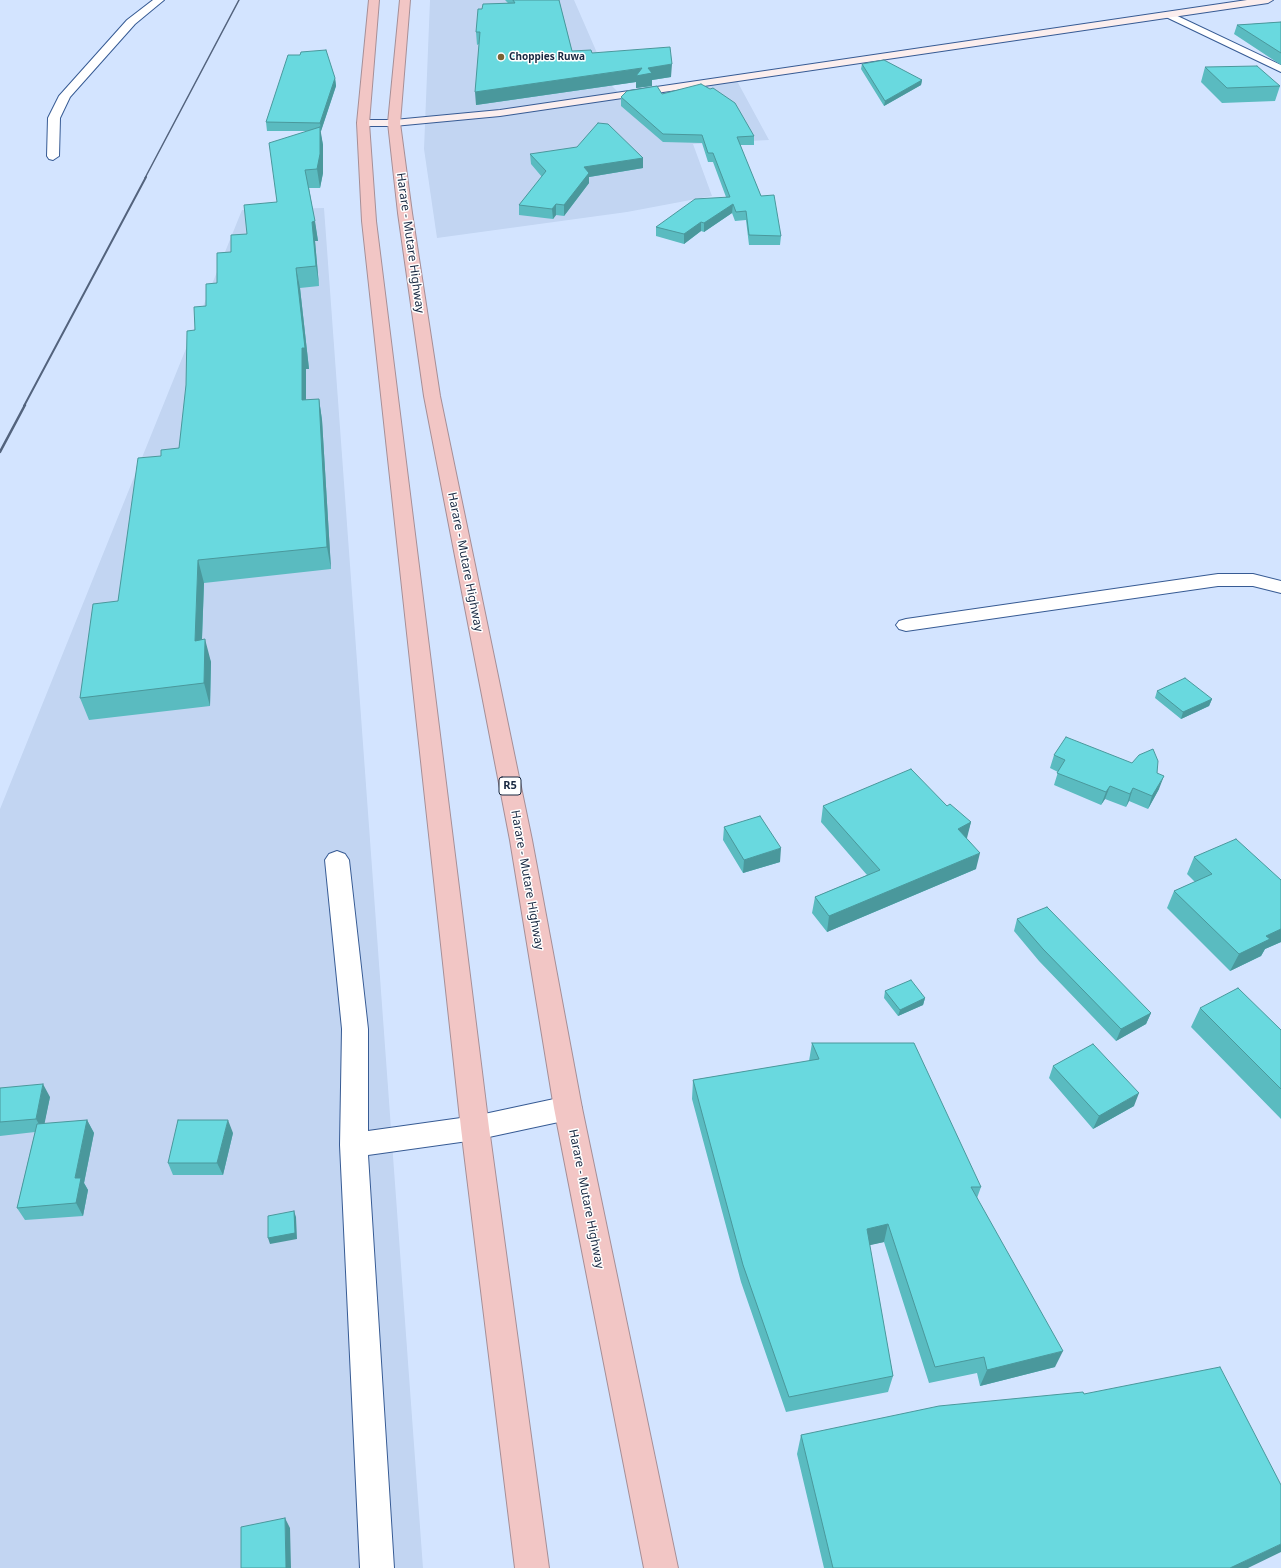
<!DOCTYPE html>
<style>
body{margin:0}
canvas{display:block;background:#d3e4ff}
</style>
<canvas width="1281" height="1568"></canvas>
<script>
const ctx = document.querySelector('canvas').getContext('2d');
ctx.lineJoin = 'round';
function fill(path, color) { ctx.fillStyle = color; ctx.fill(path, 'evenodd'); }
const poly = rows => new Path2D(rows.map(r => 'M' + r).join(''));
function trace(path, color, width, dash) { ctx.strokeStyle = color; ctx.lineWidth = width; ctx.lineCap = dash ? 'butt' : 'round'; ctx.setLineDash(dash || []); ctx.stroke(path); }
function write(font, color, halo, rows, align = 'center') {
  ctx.font = font + ' "Noto Sans",sans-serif'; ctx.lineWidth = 3; ctx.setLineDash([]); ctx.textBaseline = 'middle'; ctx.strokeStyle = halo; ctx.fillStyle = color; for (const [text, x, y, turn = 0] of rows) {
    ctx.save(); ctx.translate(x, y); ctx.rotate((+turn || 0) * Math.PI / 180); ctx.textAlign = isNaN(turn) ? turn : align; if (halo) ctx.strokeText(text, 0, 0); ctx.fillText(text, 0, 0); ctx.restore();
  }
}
const built = poly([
 [430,0,574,0,611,85,624,98,737,81,769,140,693,144,712,196,627,212,437,238,424,149],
 [324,208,423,1568,0,1568,0,809,242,210]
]);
const street = poly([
 [153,0,164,0,135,24,70,97,60,118,59,156,53,160,49,159,47,156,48,118,59,96,127,20,153,0],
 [1169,12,1281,65,1281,72,1166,17,1164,15,1169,12],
 [1218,574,1253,574,1281,581,1281,593,1253,586,1218,586,906,631,899,629,896,625,899,621,906,619,1218,574],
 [337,851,345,854,349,860,368,1029,368,1131,475,1116,568,1096,578,1100,582,1108,578,1116,568,1120,475,1140,368,1155,394,1568,360,1568,340,1145,342,1029,325,860,329,854,337,851]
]);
const secondary = poly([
 [1247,0,1273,0,1268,3,500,116,394,126,363,126,357,123,363,120,394,120,500,110,1247,0]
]);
const highway = poly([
 [369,0,379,0,369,123,376,221,489,1128,549,1568,515,1568,461,1128,362,221,357,123,369,0],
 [400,0,410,0,400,123,412,213,440,396,532,840,582,1108,678,1568,644,1568,554,1108,510,840,424,396,398,213,388,123,400,0]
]);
const railFar2 = poly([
 [145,178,239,0]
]);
const railFar1 = poly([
 [24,406,146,177]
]);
const rail = poly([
 [0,452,25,405]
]);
const wall = poly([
 [505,0,559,0,572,51,592,53,671,77,652,80,652,86,636,88,636,82,476,105,479,44,477,45,476,32,482,9,508,3],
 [1281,22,1281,65,1234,34,1237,25],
 [862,64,922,80,921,85,884,106,861,69],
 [1205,67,1280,86,1275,101,1222,103,1201,82],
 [335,78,336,86,321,131,320,131,323,145,323,173,320,188,309,188,318,241,315,241,319,286,300,288,309,369,306,369,306,400,319,399,322,420,331,569,204,583,202,640,211,662,210,706,89,720,80,698,118,601,161,456,179,448,195,330,231,252,277,202,308,131,267,131,266,122],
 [662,94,754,136,754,145,740,145,761,196,781,236,780,245,749,245,746,220,735,221,732,213,704,232,701,231,684,244,656,236,656,227,726,197,713,162,708,162,702,143,663,142,621,106,621,97],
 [530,154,643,158,643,168,589,177,589,183,564,216,556,215,553,219,519,215,519,205,542,177,531,164],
 [1157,691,1212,699,1209,706,1181,719,1155,698],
 [1054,755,1157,773,1159,789,1148,809,1129,801,1126,807,1105,799,1101,805,1054,785,1058,772,1050,768],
 [823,806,947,806,971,822,966,838,976,869,827,932,812,913,815,897,867,875,821,822],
 [724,827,780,862,743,873,723,840],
 [1194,857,1281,880,1281,942,1265,949,1261,956,1230,971,1167,908,1174,891,1195,882,1187,874],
 [1017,919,1151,1013,1146,1024,1116,1041,1039,961,1014,931],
 [885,991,925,998,923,1005,898,1016,884,998],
 [1200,1008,1281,1030,1281,1119,1191,1027],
 [812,1043,981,1187,977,1198,1055,1367,980,1386,977,1373,929,1383,884,1242,869,1245,893,1376,888,1392,786,1412,741,1282,692,1099,693,1080,809,1061],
 [1053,1066,1134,1106,1093,1129,1049,1078],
 [0,1088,50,1097,44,1124,87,1120,94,1133,84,1183,88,1190,83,1216,25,1220,17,1208,35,1132,0,1136],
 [233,1133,223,1175,173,1175,168,1163],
 [1084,1394,1248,1568,824,1568,797,1454,801,1435]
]);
const shadedWall = poly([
 [672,64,671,77,652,80,652,86,636,88,636,82,476,105,475,92],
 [335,78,336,86,321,131,320,123],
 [922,80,921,85,884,106,885,101],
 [320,127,323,145,323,173,320,188,317,169],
 [643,158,643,168,589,177,589,183,564,216,564,205,584,167],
 [556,204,556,215,553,219,552,209],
 [733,204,732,213,704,232,704,223],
 [315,221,318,241,315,241,319,286,316,266,312,222],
 [701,222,701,231,684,244,684,234],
 [296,268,300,288,309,369,306,369,306,422,302,400],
 [319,399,322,420,331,569,327,547],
 [198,560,204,583,201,663,195,641],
 [205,639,211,662,210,706,204,683],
 [1212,699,1209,706,1181,719,1183,712],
 [1164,776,1159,789,1148,809,1152,796],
 [1110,786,1105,799,1101,805,1106,792],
 [1133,788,1129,801,1126,807,1130,794],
 [971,822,967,838,954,845,958,829],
 [781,848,780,862,743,873,744,860],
 [980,853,976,869,827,932,829,916],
 [1281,929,1281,942,1265,949,1261,956,1230,971,1239,954,1266,936],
 [925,998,923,1005,898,1016,900,1010],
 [1151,1013,1146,1024,1116,1041,1121,1029],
 [43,1084,50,1097,43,1131,36,1119],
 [1139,1093,1134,1106,1093,1129,1099,1116],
 [87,1120,94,1133,84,1183,88,1190,83,1216,76,1203,75,1178],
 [228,1120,233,1133,223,1175,217,1163],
 [294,1211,296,1217,297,1239,270,1244,268,1238],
 [888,1224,884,1242,862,1247,867,1229],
 [1063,1351,1055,1367,980,1386,987,1370],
 [285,1518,290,1528,291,1568,286,1568],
 [1281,1544,1281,1552,1248,1568,1230,1568]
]);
const building = poly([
 [513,0,559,0,572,51,591,50,592,53,670,47,672,64,648,68,652,73,636,76,642,68,475,92,480,32,476,32,478,9,482,9,483,4,515,3,513,0],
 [1281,22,1281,53,1237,25,1281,22],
 [326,50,335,78,320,123,266,122,288,55,300,55,301,52,326,50],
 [884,60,922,80,885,101,862,64,884,60],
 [1257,66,1280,86,1227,88,1205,67,1257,66],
 [701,84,710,89,713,88,735,103,754,136,737,137,761,196,774,195,781,236,749,235,746,211,736,212,733,204,704,223,701,222,684,234,656,227,695,199,730,197,713,153,708,153,702,135,663,134,621,97,627,91,657,86,662,94,701,84],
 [598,123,608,124,643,158,584,167,589,173,564,205,556,204,552,209,519,205,546,171,530,154,577,147,598,123],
 [320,127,320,154,317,169,305,170,315,221,312,222,316,266,296,268,305,348,302,348,302,400,319,399,327,547,198,560,195,641,205,639,204,683,80,698,93,604,118,601,138,458,161,456,161,450,179,448,186,385,187,331,195,330,194,307,206,306,206,284,217,283,217,253,231,252,231,235,247,234,244,205,277,202,269,143,320,127],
 [1185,678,1212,699,1183,712,1157,691,1185,678],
 [1066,737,1132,763,1139,755,1153,749,1158,761,1157,773,1164,776,1152,796,1133,788,1130,794,1110,786,1106,792,1057,773,1065,760,1054,755,1066,737],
 [911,769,947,806,950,804,971,822,958,829,980,853,829,916,815,897,880,870,823,806,911,769],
 [760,816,781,848,744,860,724,827,760,816],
 [1236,839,1281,880,1281,929,1266,936,1270,939,1239,954,1174,891,1212,874,1194,857,1236,839],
 [1047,907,1151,1013,1121,1029,1043,949,1017,919,1047,907],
 [911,980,925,998,900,1010,885,991,911,980],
 [1238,988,1281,1030,1281,1089,1200,1008,1238,988],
 [812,1043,914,1043,981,1187,971,1187,1063,1351,987,1370,984,1357,935,1367,888,1224,867,1229,893,1376,789,1397,743,1265,693,1080,819,1059,812,1043],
 [1093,1044,1139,1093,1099,1116,1053,1066,1093,1044],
 [43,1084,36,1119,0,1122,0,1088,43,1084],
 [87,1120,75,1178,81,1178,76,1203,17,1208,37,1124,87,1120],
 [178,1120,228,1120,217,1163,168,1163,178,1120],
 [294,1211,295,1233,268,1238,268,1216,294,1211],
 [1220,1367,1281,1485,1281,1544,1230,1568,833,1568,801,1435,939,1406,1083,1392,1084,1394,1220,1367],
 [285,1518,286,1568,241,1568,241,1527,285,1518]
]);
const markers = [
 [501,57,4,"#7c6134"]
];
const farPoinames = [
 ["Choppies Ruwa",509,57]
];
const shields = [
 [510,786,22]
];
const shieldNames = [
 ["R5",510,786]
];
const streetNames = [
 ["Harare - Mutare Highway",410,243,82],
 ["Harare - Mutare Highway",465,562,79],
 ["Harare - Mutare Highway",527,880,80],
 ["Harare - Mutare Highway",586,1199,79]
];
fill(built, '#c2d5f2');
trace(street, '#375b94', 2);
trace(secondary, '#375b94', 2);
trace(highway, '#a68f97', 2);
fill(street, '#fff');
fill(secondary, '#fbeeee');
fill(highway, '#f2c6c5');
trace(railFar2, '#53637d', 1.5);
trace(railFar1, '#53637d', 2);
trace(rail, '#53637d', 2.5);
fill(wall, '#5abbc0');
fill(shadedWall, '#4a989c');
fill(building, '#69d9df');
trace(building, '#4a989c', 1);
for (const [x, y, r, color] of markers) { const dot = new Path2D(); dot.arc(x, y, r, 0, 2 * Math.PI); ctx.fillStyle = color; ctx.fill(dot); trace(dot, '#fff', 1.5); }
write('bold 10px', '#182841', '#fff', farPoinames, 'left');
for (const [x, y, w] of shields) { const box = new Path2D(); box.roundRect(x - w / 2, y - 9, w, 18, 3); ctx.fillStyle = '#fff'; ctx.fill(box); trace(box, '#182841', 1); }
write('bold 11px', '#182841', null, shieldNames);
write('12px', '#182841', '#fff', streetNames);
</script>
